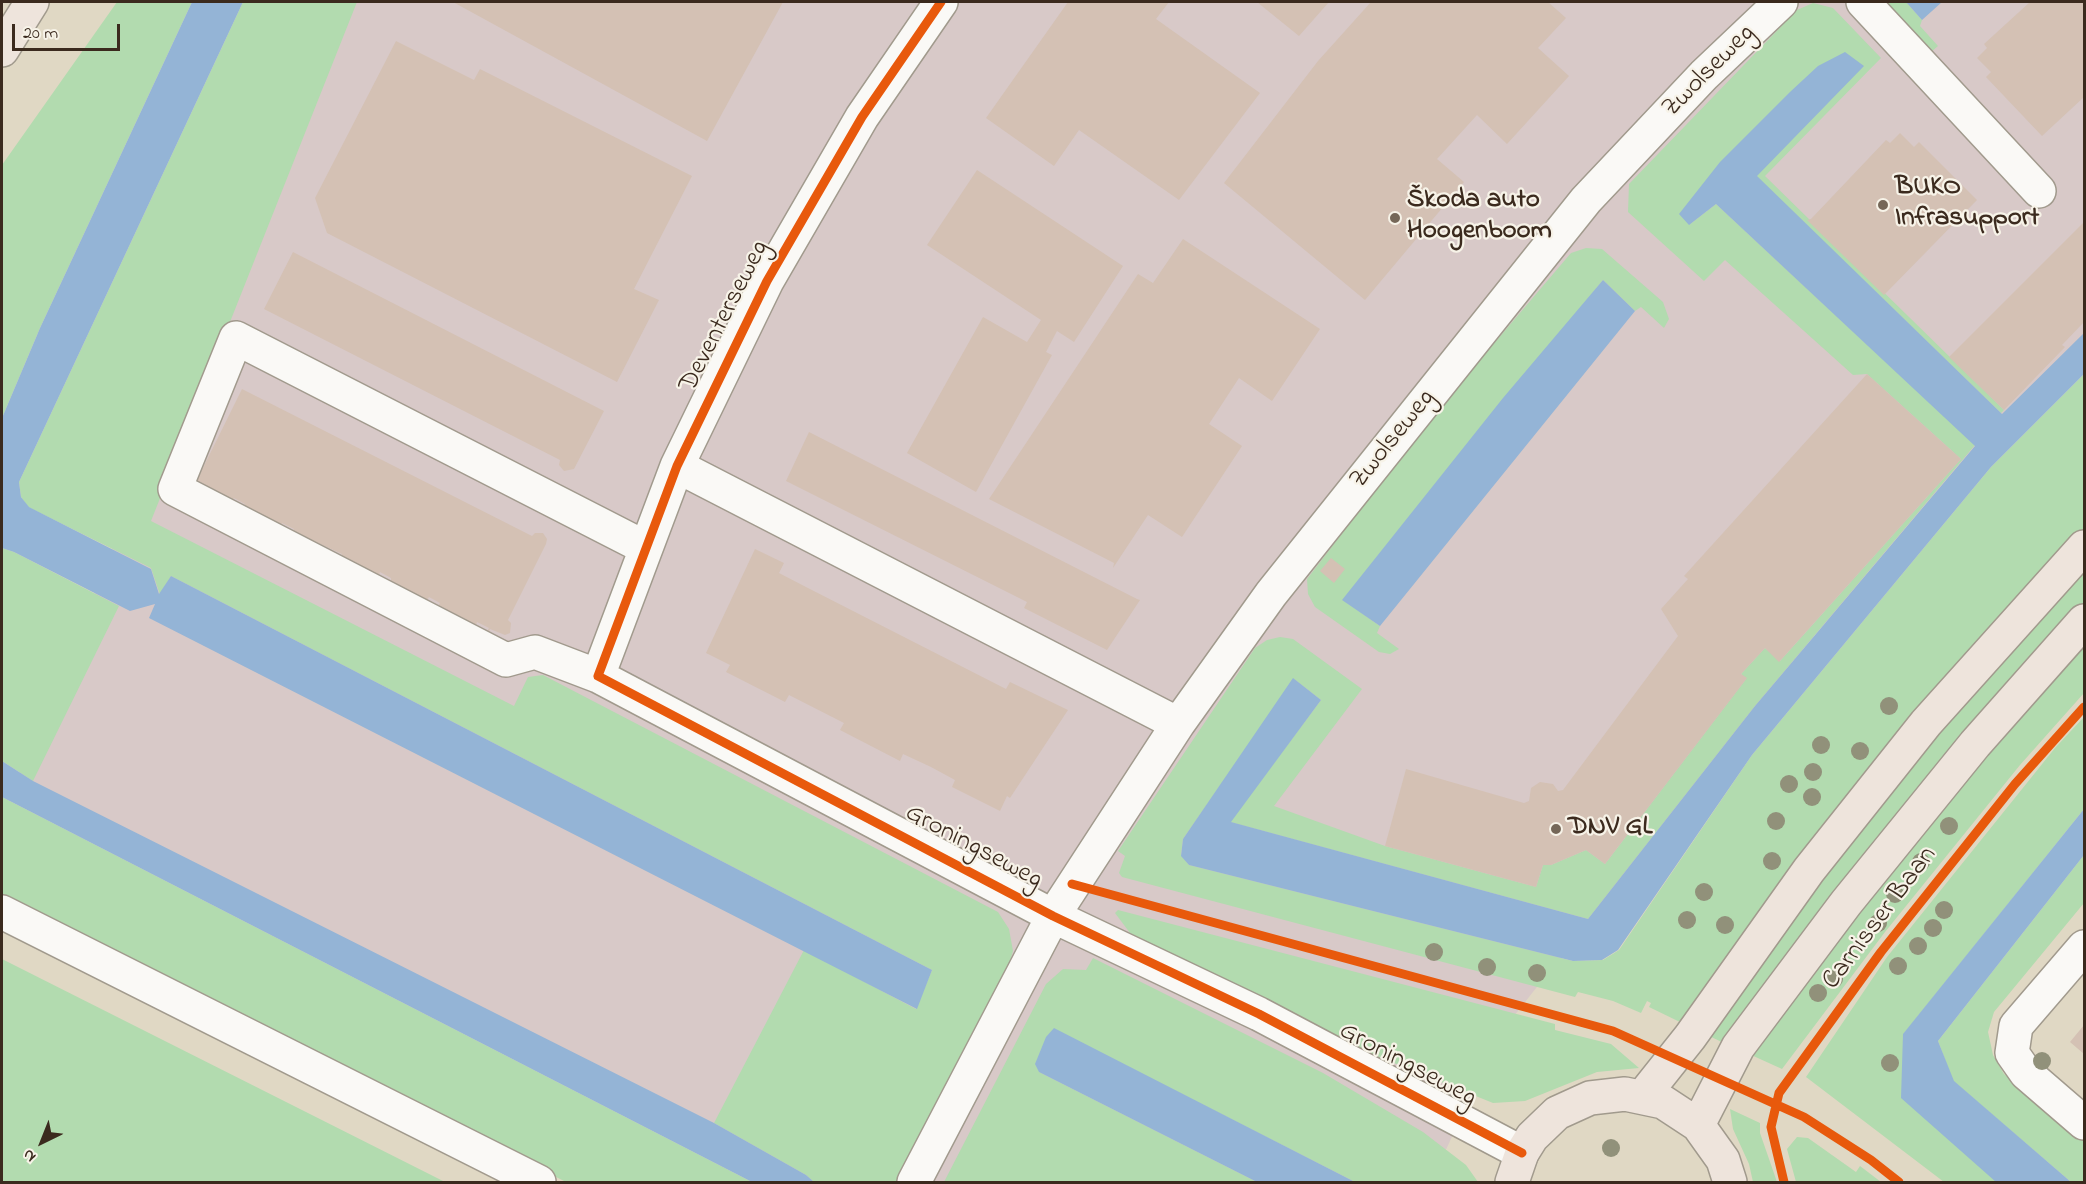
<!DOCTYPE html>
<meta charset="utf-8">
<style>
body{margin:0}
#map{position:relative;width:2086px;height:1184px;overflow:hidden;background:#e0d8c4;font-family:"Indie Flower",sans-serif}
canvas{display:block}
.frame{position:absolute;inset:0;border:3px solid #3b2a1e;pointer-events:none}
.north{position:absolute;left:12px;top:1112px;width:60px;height:60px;-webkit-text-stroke:4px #f7f3e8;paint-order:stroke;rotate:223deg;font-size:16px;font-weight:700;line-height:24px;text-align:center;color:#3b2a1e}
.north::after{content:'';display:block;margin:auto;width:21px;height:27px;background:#3b2a1e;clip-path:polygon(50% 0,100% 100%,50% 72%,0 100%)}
.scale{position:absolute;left:12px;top:24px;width:108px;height:27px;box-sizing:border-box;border:3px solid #3b2a1e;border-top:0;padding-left:8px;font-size:18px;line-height:21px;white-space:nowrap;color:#3b2a1e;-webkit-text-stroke:4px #f7f3e8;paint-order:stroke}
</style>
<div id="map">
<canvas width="2086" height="1184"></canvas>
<div class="frame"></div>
<div class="north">N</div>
<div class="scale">20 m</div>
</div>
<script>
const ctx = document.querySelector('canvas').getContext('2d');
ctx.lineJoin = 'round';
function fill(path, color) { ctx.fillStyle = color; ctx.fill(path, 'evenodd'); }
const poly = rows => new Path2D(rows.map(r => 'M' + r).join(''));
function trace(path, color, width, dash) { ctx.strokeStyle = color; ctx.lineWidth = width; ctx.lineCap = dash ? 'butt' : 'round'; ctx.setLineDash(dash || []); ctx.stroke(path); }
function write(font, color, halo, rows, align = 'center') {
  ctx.font = font + ' "Indie Flower",sans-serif'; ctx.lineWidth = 4.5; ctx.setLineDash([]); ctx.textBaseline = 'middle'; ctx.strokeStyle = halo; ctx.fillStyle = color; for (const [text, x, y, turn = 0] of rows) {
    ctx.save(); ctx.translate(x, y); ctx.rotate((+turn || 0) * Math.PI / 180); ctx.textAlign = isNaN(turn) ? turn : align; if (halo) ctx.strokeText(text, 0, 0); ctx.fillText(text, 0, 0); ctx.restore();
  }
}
const industrial = poly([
 [339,2,2084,2,2084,353,1818,631,1499,1035,1431,1182,767,1182,9,800]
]);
const green = poly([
 [117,2,192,2,40,328,2,418,2,165],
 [243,2,357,2,151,521,514,706,528,677,543,675,998,912,1009,929,1013,951,1008,968,896,1182,814,1182,806,1175,714,1123,804,950,916,1009,932,970,171,576,160,595,151,568,28,507,21,497,19,482],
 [1877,2,1906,2,1922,20,1920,26,1938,46,1931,52],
 [1813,3,1833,8,1881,58,1765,176,2004,410,2001,413,1756,176,1863,66,1689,225,1716,204,1975,445,1755,706,1588,919,1230,822,1321,700,1294,679,1183,839,1181,855,1189,865,1573,961,1603,960,1619,950,1752,755,1991,467,2084,374,2084,528,1980,644,1684,1024,1649,1007,1651,1003,1647,1001,1641,1013,1613,1001,1578,992,1575,997,1122,877,1119,873,1125,856,1118,851,1255,648,1267,640,1280,637,1293,639,1362,689,1274,806,1385,846,1536,887,1543,865,1551,865,1586,850,1605,864,1746,679,1741,674,1765,648,1780,661,1961,459,1867,374,1853,375,1725,260,1704,281,1628,212,1629,184,1797,10],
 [1586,248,1602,249,1663,302,1669,319,1664,328,1641,307,1635,311,1603,280,1343,600,1380,626,1377,633,1399,649,1390,654,1379,652,1315,607,1308,594,1307,579,1433,415,1571,253],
 [2,548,14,552,119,606,33,781,2,761],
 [2084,566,2084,607,1728,1045,1705,1034,1823,873,1932,739],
 [2084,642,2084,693,2020,765,1885,932,1782,1069,1749,1054,1861,907,1994,742],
 [2084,717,2084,809,1903,1035,2000,1182,1944,1182,1806,1077,1887,957,2055,748],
 [2,797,752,1182,566,1182,2,898],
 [2084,855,2084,903,1994,1012,1988,1032,1993,1055,2004,1074,2084,1141,2084,1182,2071,1182,1953,1081,1938,1041],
 [1118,910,1555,1024,1555,1030,1611,1044,1639,1068,1597,1072,1525,1101,1493,1103,1342,1042,1130,933,1115,913],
 [1093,958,1323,1073,1423,1132,1466,1165,1478,1182,1355,1182,1054,1029,1039,1072,1257,1182,944,1182,1046,984,1063,969,1086,970],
 [2,959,445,1182,2,1182],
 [1730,1109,1760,1123,1760,1133,1777,1182,1753,1182,1749,1164,1733,1129],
 [1797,1137,1808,1138,1856,1172,1860,1166,1881,1182,1796,1182,1787,1149]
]);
const water = poly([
 [192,2,243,2,19,482,21,497,29,507,151,569,159,594,171,576,932,970,917,1009,149,618,155,604,130,611,14,552,2,548,2,418,40,328],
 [1906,2,1942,2,1922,20],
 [1845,52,1864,66,1757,176,2002,414,2084,333,2084,374,1991,467,1752,755,1618,950,1602,960,1573,961,1189,865,1181,856,1183,839,1293,678,1321,700,1231,822,1588,919,1755,706,1975,446,1716,204,1689,225,1679,214,1720,162,1790,92,1818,66],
 [1603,280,1635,311,1380,626,1342,600,1503,398],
 [2,761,33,781,714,1123,806,1175,814,1182,752,1182,2,797],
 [2084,809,2084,855,1938,1041,1954,1081,2071,1182,1996,1182,1901,1098,1903,1034],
 [1054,1028,1353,1181,1355,1182,1257,1182,1039,1072,1035,1064,1046,1037]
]);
const building = poly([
 [453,2,783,2,707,141],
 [1068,2,1169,2,1156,19,1260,93,1179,200,1079,130,1054,166,986,118],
 [1257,2,1329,2,1299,36],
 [1371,2,1548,2,1566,18,1538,48,1569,76,1507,144,1477,115,1437,159,1464,182,1365,300,1224,183,1318,61],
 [2030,2,2084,2,2084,97,2042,136,1986,77,1991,72,1977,58,1987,48,1984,44],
 [396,41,474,80,480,69,692,176,634,289,659,300,617,382,327,233,315,198],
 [1900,133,1914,147,1919,142,1977,200,1884,295,1807,220,1811,219,1886,140,1890,143],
 [977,170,1123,266,1074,342,1057,331,1046,352,1052,355,976,492,907,453,983,317,1027,342,1041,320,927,245],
 [2084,222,2084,322,2062,345,2065,347,2004,410,1949,357],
 [1183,239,1320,329,1272,401,1239,378,1209,424,1242,446,1182,537,1148,515,1113,568,1114,563,989,499,1138,274,1153,283],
 [293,252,604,411,574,469,564,471,559,465,560,460,264,309],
 [1867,374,1961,459,1779,662,1765,648,1741,674,1747,678,1605,864,1586,850,1551,865,1543,865,1536,887,1385,846,1406,769,1524,803,1529,801,1531,788,1540,782,1553,784,1558,791,1563,790,1678,636,1661,609,1688,579,1684,576],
 [242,389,532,536,535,533,543,533,547,539,546,544,508,620,511,623,510,633,505,635,490,629,488,634,486,633,489,628,477,622,476,625,441,607,439,610,437,608,440,603,429,597,427,600,392,582,391,585,391,578,380,572,379,575,343,557,342,560,340,558,342,554,294,532,291,534,294,529,282,523,281,526,241,511,245,504,234,498,232,501,196,482],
 [809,432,1137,599,1140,600,1107,650,1024,608,1027,602,786,481],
 [755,549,784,563,779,573,806,587,1006,689,1010,682,1068,710,1010,798,1007,796,1000,811,952,787,955,780,931,767,903,754,900,761,840,730,844,723,789,695,785,702,726,672,730,665,706,653],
 [1331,558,1345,569,1334,583,1320,571],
 [2084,1025,2084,1054,2070,1042]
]);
const minor = poly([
 [1863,2,2039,191],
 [677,466,1178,724],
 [646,548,236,338,175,489,506,660,535,652,598,676,1053,916,1259,1014,1522,1153],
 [598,676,677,466,767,281,862,117,941,2],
 [2,912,539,1182],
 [2084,947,2016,1026,2012,1053,2026,1073,2084,1123],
 [914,1182,1053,916,1178,724,1271,594,1586,200,1704,75,1781,2]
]);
const major = poly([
 [1643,1096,1690,1037,1809,870,1926,723,2084,547],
 [1698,1125,1738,1047,1846,903,1975,744,2084,621],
 [1512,1182,1522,1153,1532,1137,1557,1113,1590,1098,1625,1094,1663,1102,1698,1125,1723,1160,1730,1182]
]);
const highway = poly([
 [2,50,32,2]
]);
const cycleway = poly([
 [941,2,862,117,767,281,677,466,598,676,1053,916,1259,1014,1522,1153],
 [1072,884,1613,1031,1804,1117,1871,1160,1899,1182],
 [1784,1182,1771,1127,1779,1093,1881,952,2015,784,2084,707]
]);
const trees = [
 [1889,706],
 [1821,745],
 [1860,751],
 [1813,772],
 [1789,784],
 [1812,797],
 [1776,821],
 [1949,826],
 [1772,861],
 [1921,862],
 [1704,892],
 [1895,894],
 [1944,910],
 [1687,920],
 [1878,923],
 [1725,925],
 [1933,928],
 [1918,946],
 [1434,952],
 [1898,966],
 [1487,967],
 [1537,973],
 [1834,979],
 [1818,993],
 [2042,1061],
 [1890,1063],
 [1611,1148]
];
const markers = [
 [1883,205,6,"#756758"],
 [1395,218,6,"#756758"],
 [1556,829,6,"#756758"]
];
const streetNames = [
 ["Zwolseweg",1710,72,-45],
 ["Deventerseweg",726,317,-63],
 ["Zwolseweg",1394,440,-51],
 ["Groningseweg",973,848,28],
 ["Carnisser Baan",1881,919,-53],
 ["Groningseweg",1407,1066,28]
];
const poiNames = [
 ["BUKO",1895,189],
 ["Infrasupport",1895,220],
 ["Škoda auto",1407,202],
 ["Hoogenboom",1407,233],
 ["DNV GL",1568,829]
];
fill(industrial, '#d8c9c8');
fill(green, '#b2dbaf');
fill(water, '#94b4d6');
fill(building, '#d4c1b4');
trace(minor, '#a19a8d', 36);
trace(major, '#a19a8d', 36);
trace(highway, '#a19a8d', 36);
trace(minor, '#faf9f6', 33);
trace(major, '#eee4dc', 33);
trace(highway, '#eee4dc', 33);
trace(cycleway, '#e8590c', 9);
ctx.fillStyle = '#91917a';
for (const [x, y] of trees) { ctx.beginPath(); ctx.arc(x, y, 9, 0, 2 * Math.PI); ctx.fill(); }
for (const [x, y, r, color] of markers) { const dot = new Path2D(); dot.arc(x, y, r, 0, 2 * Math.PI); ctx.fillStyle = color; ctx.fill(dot); trace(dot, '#f7f3e8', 2); }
write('27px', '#3b2a1e', '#f7f3e8', streetNames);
write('bold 27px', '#3b2a1e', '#f7f3e8', poiNames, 'left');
</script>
